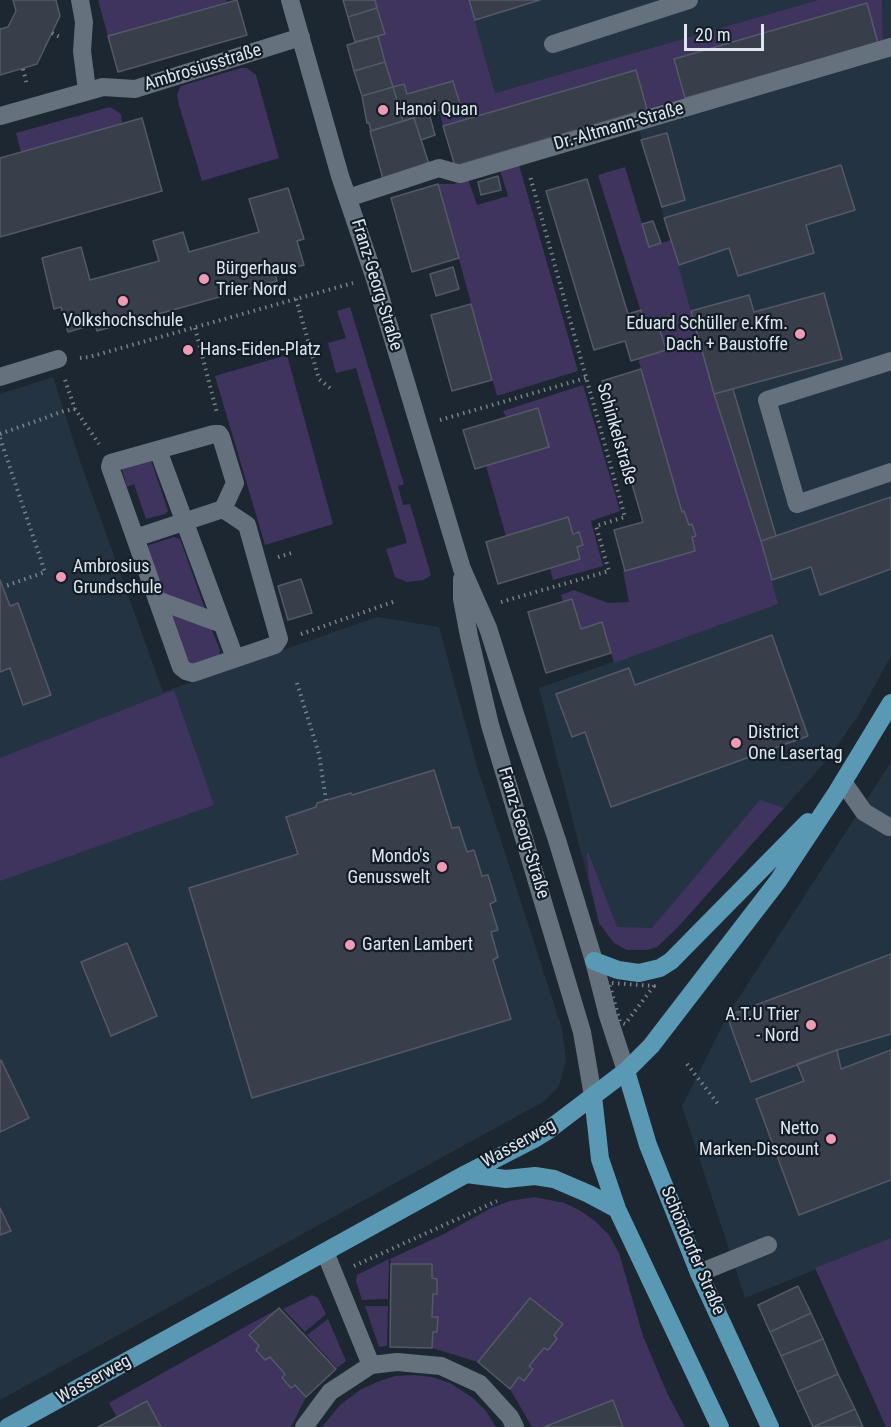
<!DOCTYPE html>
<meta charset="utf-8">
<style>
body{margin:0}
#map{position:relative;width:891px;height:1427px;overflow:hidden;background:#1d2731;font-family:"Roboto Condensed",sans-serif}
canvas{display:block}
.scale{position:absolute;left:684px;top:24px;width:80px;height:27px;box-sizing:border-box;border:3px solid #dfe6ed;border-top:0;padding-left:8px;font-size:18px;line-height:21px;white-space:nowrap;color:#dfe6ed;-webkit-text-stroke:4px #131d27;paint-order:stroke}
</style>
<div id="map">
<canvas width="891" height="1427"></canvas>
<div class="scale">20 m</div>
</div>
<script>
const ctx = document.querySelector('canvas').getContext('2d');
ctx.lineJoin = 'round';
function fill(path, color) { ctx.fillStyle = color; ctx.fill(path, 'evenodd'); }
const poly = rows => new Path2D(rows.map(r => 'M' + r).join(''));
function trace(path, color, width, dash) { ctx.strokeStyle = color; ctx.lineWidth = width; ctx.lineCap = dash ? 'butt' : 'round'; ctx.setLineDash(dash || []); ctx.stroke(path); }
function write(font, color, halo, rows, align = 'center') {
  ctx.font = font + ' "Roboto Condensed",sans-serif'; ctx.lineWidth = 4.5; ctx.setLineDash([]); ctx.textBaseline = 'middle'; ctx.strokeStyle = halo; ctx.fillStyle = color; for (const [text, x, y, turn = 0] of rows) {
    ctx.save(); ctx.translate(x, y); ctx.rotate((+turn || 0) * Math.PI / 180); ctx.textAlign = isNaN(turn) ? turn : align; if (halo) ctx.strokeText(text, 0, 0); ctx.fillText(text, 0, 0); ctx.restore();
  }
}
const built = poly([
 [469,0,818,0,495,93],
 [882,0,891,0,891,656,858,716,827,760,678,927,657,947,647,950,627,950,614,943,599,923,539,688,777,604,761,541,714,394,639,130,883,59],
 [53,377,81,464,163,692,377,617,439,627,477,766,562,1029,566,1060,559,1086,543,1102,0,1400,0,394],
 [891,762,891,1239,745,1298,682,1106,727,1016]
]);
const green = poly([
 [98,0,226,0,227,2,108,36],
 [375,0,469,0,495,93,818,0,882,0,883,44,674,59,685,98,647,109,636,70,443,126,439,110,460,104,454,81,407,94,404,84,393,87,378,36,385,33],
 [241,68,247,68,256,75,279,158,202,181,179,105,177,95,179,90,181,86],
 [110,107,121,114,122,124,21,152,16,133],
 [519,165,578,371,497,396,438,184,454,184,468,179,477,205,508,196,500,170],
 [625,167,649,247,671,240,714,394,761,541,778,604,614,663,602,623,581,629,563,602,561,595,574,590,608,603,629,602,623,571,695,550,692,537,696,536,692,525,689,525,684,512,682,512,641,369,638,358,647,331,598,175],
 [350,307,404,484,398,486,403,505,410,504,431,575,424,580,407,582,395,577,386,549,407,543,356,368,336,373,328,343,346,338,337,311],
 [287,355,333,524,265,545,215,376],
 [583,385,620,511,591,521,603,566,553,580,550,568,580,559,577,547,582,545,579,532,506,536,486,466,549,447,538,408,506,417,503,411],
 [151,460,168,511,165,514,146,519,134,484,127,487,121,466],
 [174,537,180,539,205,609,160,593,146,546],
 [170,612,211,628,220,650,219,656,192,666,188,665],
 [174,690,214,805,0,881,0,758],
 [760,800,784,808,678,927,657,947,647,950,627,950,614,943,599,923,589,879,587,854,588,852,617,927,652,928],
 [534,1197,565,1203,579,1210,595,1221,609,1235,619,1253,643,1336,667,1393,685,1427,623,1427,613,1400,544,1427,532,1427,510,1389,519,1377,533,1369,529,1366,544,1348,548,1350,557,1339,554,1335,562,1324,530,1298,478,1362,432,1348,433,1332,437,1331,438,1318,432,1317,433,1294,437,1293,437,1279,432,1278,432,1264,391,1264,390,1259,444,1234,491,1208,510,1201],
 [891,1238,891,1427,886,1427,815,1268],
 [389,1259,388,1299,362,1300,356,1281,357,1275],
 [312,1295,318,1298,326,1314,305,1332,283,1309],
 [365,1306,388,1306,387,1346,379,1347],
 [279,1308,249,1336,259,1346,256,1350,265,1360,270,1357,285,1374,282,1378,291,1388,295,1385,306,1397,291,1427,161,1427,147,1401,117,1417,109,1403],
 [328,1319,346,1361,337,1368,307,1335],
 [414,1375,432,1377,450,1383,473,1398,486,1411,496,1427,322,1427,340,1405,360,1390,377,1382,395,1376]
]);
const building = poly([
 [13,0,56,0,60,16,37,64,0,75,0,29,8,27,16,11,13,0],
 [237,0,247,35,118,72,108,36,237,0],
 [343,0,375,0,377,8,348,17,343,0],
 [469,0,540,0,475,20,469,0],
 [867,3,878,43,685,98,674,59,867,3],
 [377,8,385,34,355,42,348,17,377,8],
 [378,36,385,62,354,71,347,45,378,36],
 [385,62,393,87,362,96,354,71,385,62],
 [636,70,647,109,455,166,443,126,636,70],
 [453,81,460,104,403,121,393,87,404,84,407,94,453,81],
 [393,87,403,121,371,131,369,123,367,123,362,96,393,87],
 [429,113,435,135,421,140,414,118,429,113],
 [142,118,162,191,0,237,0,158,142,118],
 [414,118,429,164,383,179,370,131,414,118],
 [667,133,685,200,662,207,641,140,667,133],
 [841,165,855,210,806,225,814,253,738,276,729,248,679,265,664,218,841,165],
 [498,176,501,190,481,195,478,182,498,176],
 [587,179,628,314,641,310,647,331,659,327,666,350,631,361,625,341,594,350,546,191,587,179],
 [438,184,459,258,412,272,391,198,438,184],
 [288,188,304,239,297,241,304,265,275,273,277,281,97,331,95,324,68,332,61,307,54,309,42,258,81,247,90,280,159,261,153,241,183,232,189,252,259,232,249,199,288,188],
 [653,221,661,243,649,247,642,224,653,221],
 [453,267,459,289,436,296,430,274,453,267],
 [824,293,842,359,714,394,691,311,749,295,754,312,824,293],
 [471,304,492,380,452,391,431,315,471,304],
 [641,369,682,512,684,511,689,525,692,524,696,536,692,537,695,551,625,571,614,530,643,522,602,381,641,369],
 [733,389,776,536,761,541,714,394,733,389],
 [538,408,549,447,475,469,463,430,538,408],
 [891,497,891,569,820,595,811,567,772,580,761,541,891,497],
 [568,517,573,534,579,532,583,545,577,547,580,559,498,584,486,542,568,517],
 [301,579,312,613,288,620,278,586,301,579],
 [0,580,10,606,18,603,51,695,23,705,10,668,0,672,0,580],
 [572,599,581,629,602,622,611,653,546,673,528,612,572,599],
 [772,635,808,736,611,807,585,732,572,737,556,694,629,668,635,685,772,635],
 [434,770,452,828,459,827,467,852,474,850,482,876,488,875,496,901,490,904,498,930,491,932,498,957,493,960,511,1019,252,1098,189,888,298,854,286,817,316,807,317,803,351,793,352,795,434,770],
 [127,943,157,1016,111,1036,81,962,127,943],
 [891,954,891,1034,837,1050,751,1082,727,1016,891,954],
 [837,1050,841,1069,891,1050,891,1180,799,1215,756,1099,804,1081,797,1064,837,1050],
 [1,1060,29,1118,0,1132,0,1061,1,1060],
 [0,1208,11,1231,0,1235,0,1208],
 [391,1264,432,1264,432,1278,437,1279,437,1294,433,1294,432,1317,438,1317,437,1332,433,1332,432,1348,390,1347,391,1264],
 [798,1286,811,1313,770,1332,758,1305,798,1286],
 [530,1298,563,1324,554,1335,557,1339,548,1350,544,1348,529,1366,533,1369,524,1381,519,1377,510,1389,478,1362,530,1298],
 [279,1308,336,1369,306,1397,295,1385,291,1388,282,1378,285,1374,270,1357,265,1360,256,1350,259,1346,249,1335,279,1308],
 [811,1313,823,1339,781,1356,770,1332,811,1313],
 [823,1339,838,1374,797,1392,781,1356,823,1339],
 [838,1374,855,1409,813,1427,797,1392,838,1374],
 [613,1400,623,1427,544,1427,613,1400],
 [147,1401,161,1427,98,1427,117,1417,147,1401],
 [855,1409,863,1427,813,1427,855,1409]
]);
const path = poly([
 [52,33,62,38],
 [23,69,27,85],
 [296,299,319,379,330,388],
 [195,328,217,413],
 [80,358,89,357,353,283],
 [65,380,75,409,99,444],
 [440,420,586,378],
 [0,434,64,411,75,409],
 [0,438,45,572,3,587],
 [278,557,295,552],
 [501,602,609,571,596,526,625,517,530,176],
 [301,634,396,601],
 [297,683,319,754,326,800],
 [612,983,654,986,625,1024,620,1022,610,986,612,983],
 [687,1064,718,1104],
 [354,1266,497,1201]
]);
const minor = poly([
 [80,0,84,22,82,51,87,90],
 [290,0,340,176,374,276,462,569,488,628,516,717,557,840,594,961,608,1016,626,1071],
 [553,44,689,0],
 [0,116,103,87,135,89,301,37],
 [348,198,439,168,460,174,891,47],
 [891,361,767,400,797,504,891,472],
 [0,377,58,359],
 [214,434,219,434,221,437,235,483,223,509,247,525,279,639,275,645,193,673,186,671,181,667,110,467,111,463,214,434],
 [158,450,235,658],
 [135,538,223,509],
 [462,579,462,599,469,636,490,725,582,1032,593,1096],
 [157,600,222,624],
 [843,782,864,812,889,827],
 [325,1252,371,1365],
 [699,1273,768,1245],
 [304,1427,330,1392,371,1365,397,1362,441,1366,480,1384,510,1417,515,1427]
]);
const major = poly([
 [594,961,618,970,639,973,660,968,671,961,808,822],
 [626,1071,648,1145,699,1273,770,1427],
 [593,1096,600,1159,617,1209,720,1427],
 [466,1174,506,1179,535,1176,554,1179,589,1194,617,1209],
 [8,1427,466,1174,534,1139,547,1131,626,1071,651,1046,778,881,837,792,891,703]
]);
const markers = [
 [383,110,6,"#f09ab4"],
 [204,279,6,"#f09ab4"],
 [123,301,6,"#f09ab4"],
 [800,334,6,"#f09ab4"],
 [188,350,6,"#f09ab4"],
 [61,577,6,"#f09ab4"],
 [736,743,6,"#f09ab4"],
 [442,867,6,"#f09ab4"],
 [350,945,6,"#f09ab4"],
 [811,1025,6,"#f09ab4"],
 [831,1139,6,"#f09ab4"]
];
const streetNames = [
 ["Ambrosiusstraße",203,68,-17],
 ["Dr.-Altmann-Straße",619,127,-16],
 ["Franz-Georg-Straße",376,285,73],
 ["Schinkelstraße",616,434,74],
 ["Franz-Georg-Straße",523,833,73],
 ["Wasserweg",519,1144,-29],
 ["Schöndorfer Straße",692,1251,67],
 ["Wasserweg",94,1380,-29]
];
const poiNames = [
 ["Hanoi Quan",395,110],
 ["Bürgerhaus",216,269],
 ["Trier Nord",216,290],
 ["Volkshochschule",123,321,"center"],
 ["Eduard Schüller e.Kfm.",788,324,"right"],
 ["Dach + Baustoffe",788,345,"right"],
 ["Hans-Eiden-Platz",200,350],
 ["Ambrosius",73,567],
 ["Grundschule",73,588],
 ["District",748,733],
 ["One Lasertag",748,754],
 ["Mondo's",430,857,"right"],
 ["Genusswelt",430,878,"right"],
 ["Garten Lambert",362,945],
 ["A.T.U Trier",799,1015,"right"],
 ["- Nord",799,1036,"right"],
 ["Netto",819,1129,"right"],
 ["Marken-Discount",819,1150,"right"]
];
fill(built, '#243341');
fill(green, '#3e345e');
fill(building, '#393e4b');
trace(building, '#545967', 1.5);
trace(path, '#79828b', 4, [1.5, 4.5]);
trace(minor, '#65717d', 18);
trace(major, '#5a99b3', 18);
for (const [x, y, r, color] of markers) { const dot = new Path2D(); dot.arc(x, y, r, 0, 2 * Math.PI); ctx.fillStyle = color; ctx.fill(dot); trace(dot, '#131d27', 2); }
write('18px', '#dfe6ed', '#131d27', streetNames);
write('18px', '#dfe6ed', '#131d27', poiNames, 'left');
</script>
